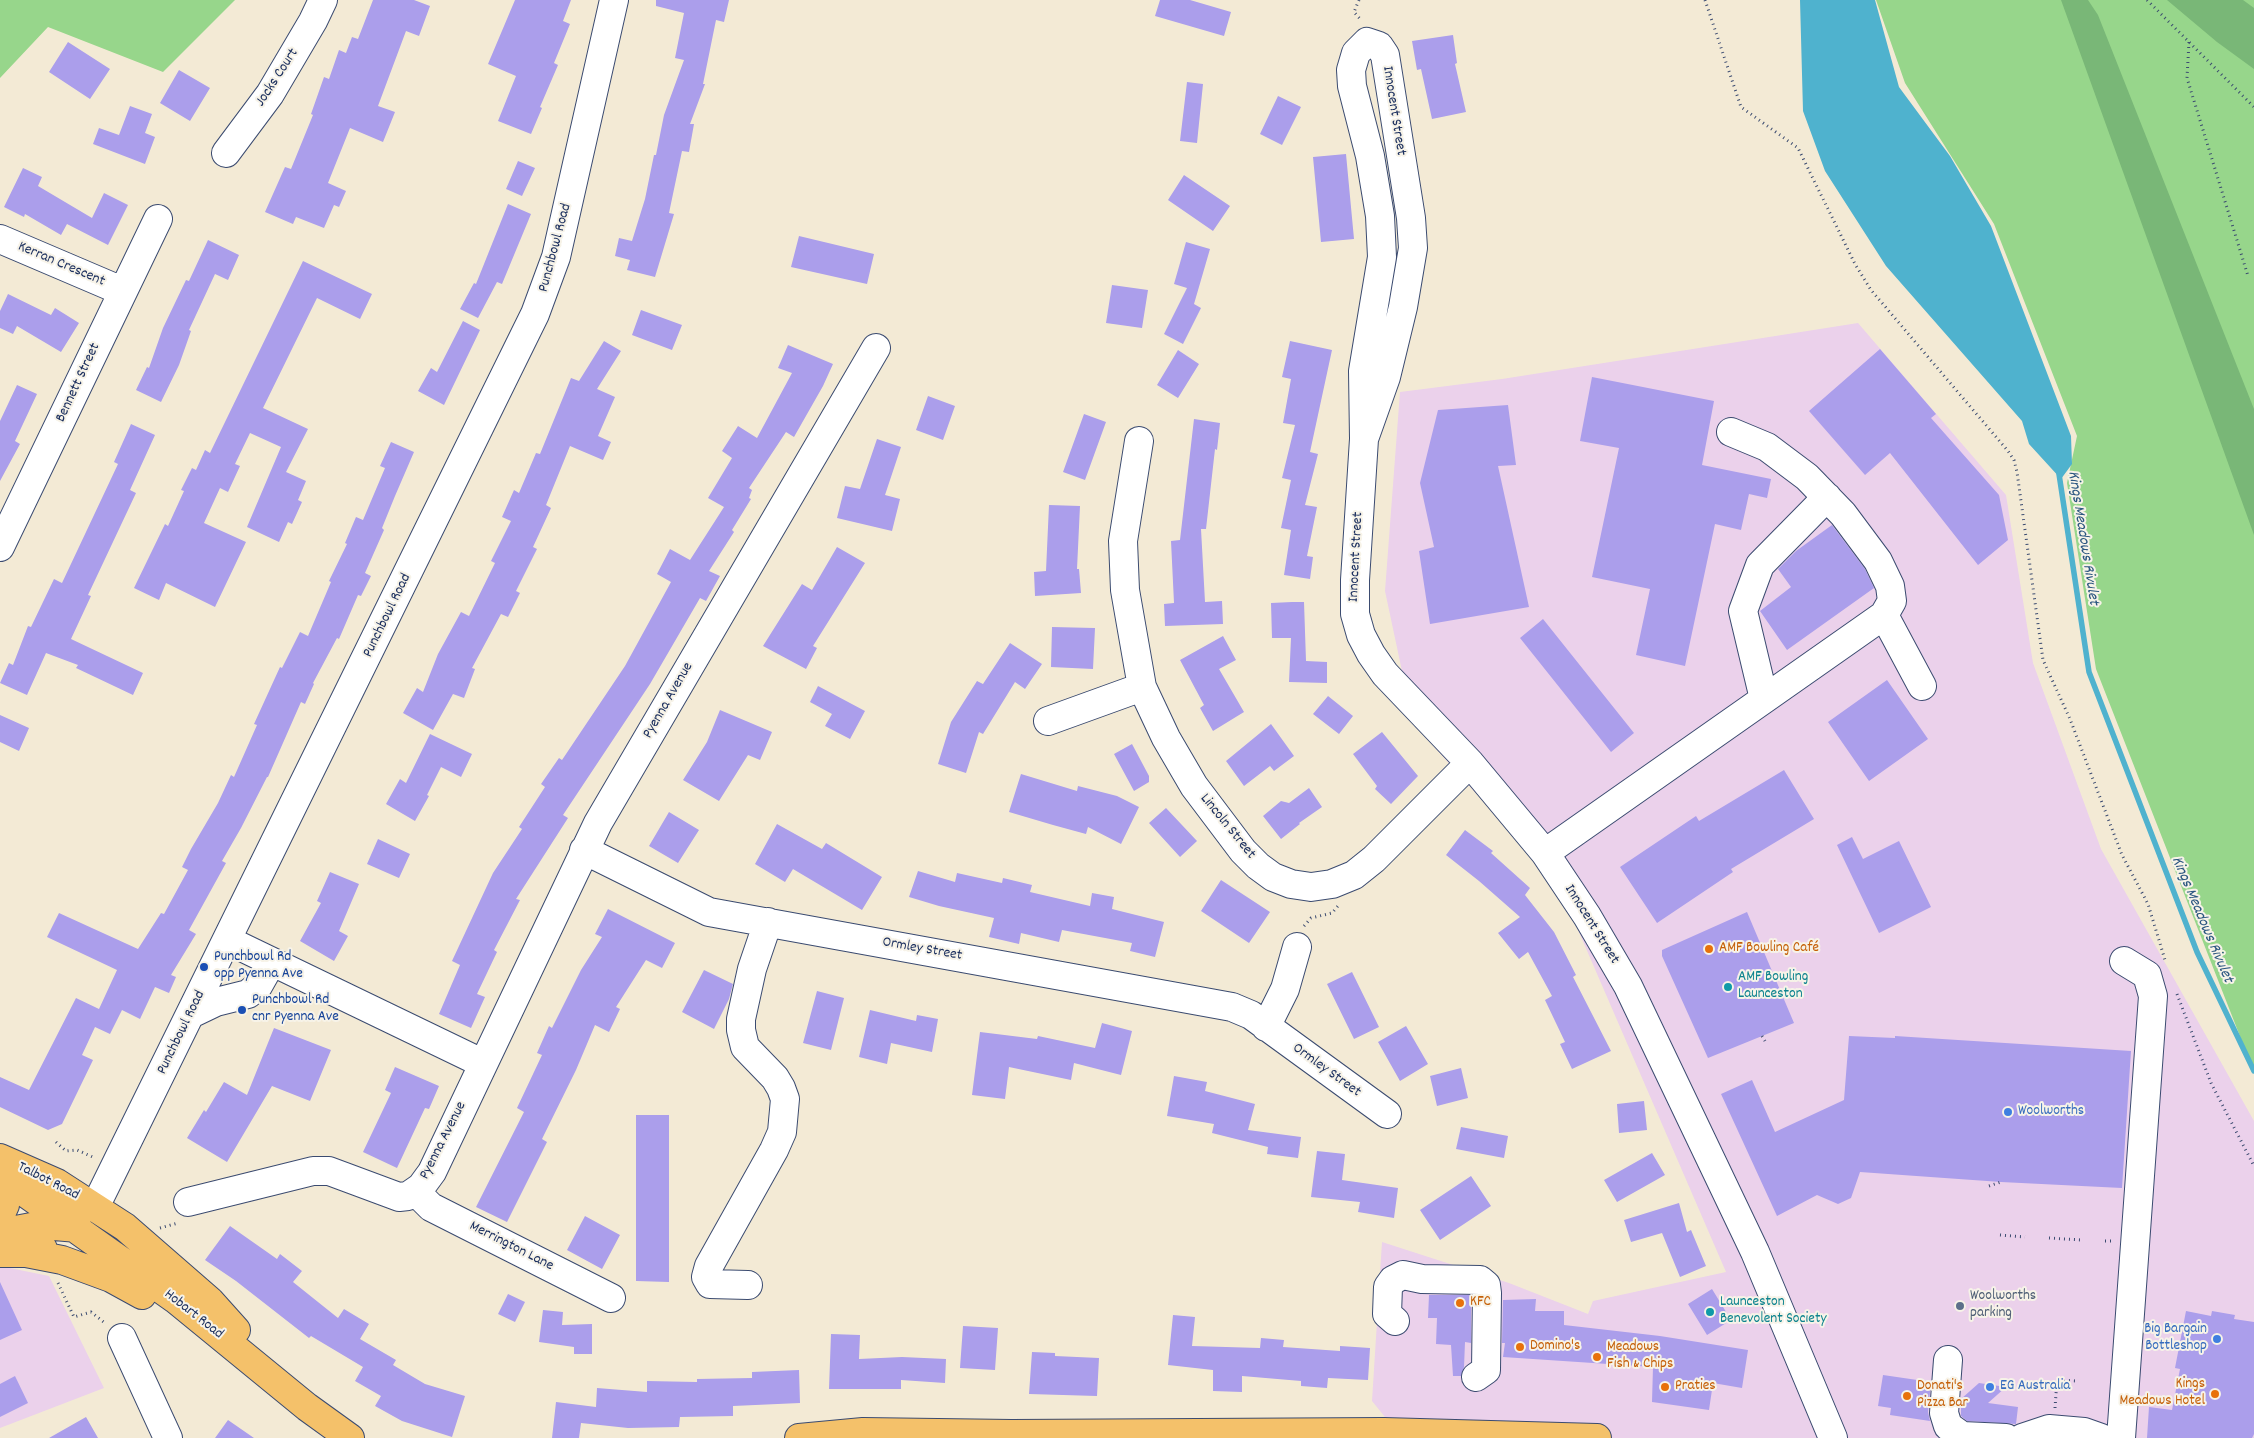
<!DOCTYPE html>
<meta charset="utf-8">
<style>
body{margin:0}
canvas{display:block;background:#f3ead5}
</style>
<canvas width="2254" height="1438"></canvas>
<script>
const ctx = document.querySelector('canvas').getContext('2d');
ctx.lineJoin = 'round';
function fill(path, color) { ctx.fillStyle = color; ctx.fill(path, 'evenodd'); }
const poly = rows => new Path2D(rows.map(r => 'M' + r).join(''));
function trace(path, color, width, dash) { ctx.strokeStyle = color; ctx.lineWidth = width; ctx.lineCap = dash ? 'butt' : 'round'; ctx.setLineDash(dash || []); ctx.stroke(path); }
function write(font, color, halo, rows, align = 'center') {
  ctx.font = font + ' Dekko,sans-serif'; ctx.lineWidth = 4; ctx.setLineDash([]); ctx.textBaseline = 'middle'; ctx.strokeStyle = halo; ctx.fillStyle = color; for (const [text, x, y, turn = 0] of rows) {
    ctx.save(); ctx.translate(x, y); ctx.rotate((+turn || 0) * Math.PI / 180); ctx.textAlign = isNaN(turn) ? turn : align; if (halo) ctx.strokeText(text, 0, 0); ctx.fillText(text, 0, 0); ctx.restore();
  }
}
const built = poly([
 [1858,323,2006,495,2033,663,2101,849,2254,1121,2254,1438,1402,1438,1372,1401,1382,1242,1509,1283,1588,1314,1593,1301,1726,1272,1559,886,1413,723,1385,591,1400,392,1502,379],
 [0,1266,49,1276,104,1388,0,1428]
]);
const green = poly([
 [0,0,235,0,163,72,48,27,0,78],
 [1876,0,2254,0,2254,1072,2096,669,2067,483,2077,436,1994,224,1905,83]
]);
const forest = poly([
 [2061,0,2088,0,2098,15,2254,409,2254,535],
 [2167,0,2243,0,2254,8,2254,69,2217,42]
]);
const water = poly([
 [1800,0,1875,0,1899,87,1950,156,1991,226,2071,436,2072,464,2061,479,2029,444,2022,421,1886,266,1825,171,1803,111]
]);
const stream = poly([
 [2059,474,2089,672,2197,952,2254,1071]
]);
const building = poly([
 [373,0,414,0,430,6,419,36,406,31,378,106,395,112,383,142,350,128,328,183,346,191,339,207,334,205,324,228,296,217,293,224,265,212,285,167,291,169,313,115,311,114,324,77,329,79,339,50,346,53,352,37,358,39],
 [515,0,571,0,563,21,570,24,554,63,558,65,540,107,542,108,531,134,498,121,516,76,488,64],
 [656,0,729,0,724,22,716,20,703,84,705,84,690,124,694,124,689,152,682,151,669,213,674,214,655,277,627,270,630,260,615,256,619,238,632,241,645,199,654,155,656,155,664,115,684,60,675,58,684,13,656,6],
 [1160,0,1190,0,1231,12,1224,36,1155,16],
 [1453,35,1457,63,1455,64,1466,112,1432,119,1421,69,1417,70,1412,41],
 [68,42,110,69,90,99,49,72],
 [179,70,210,88,190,121,160,103],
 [1187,82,1203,84,1197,143,1180,141],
 [1278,96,1301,107,1282,145,1260,134],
 [130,106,152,114,145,133,155,137,145,164,93,144,99,128,119,135],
 [1346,154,1354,239,1321,242,1313,157],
 [518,161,535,168,522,196,506,189],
 [23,168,42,177,38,186,92,218,104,193,128,205,108,245,67,224,61,235,25,214,24,217,4,207],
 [1184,175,1230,206,1213,231,1168,200],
 [508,204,531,214,502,284,497,282,478,318,460,309,474,283,476,284],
 [799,236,874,254,867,284,791,267],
 [208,240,239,255,228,280,215,274,189,330,191,331,179,365,161,402,136,390,147,367,149,368,163,328,186,280,189,281],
 [1186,242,1210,249,1194,304,1201,308,1183,344,1164,334,1187,288,1174,284],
 [303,261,372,294,360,319,317,298,263,408,308,429,286,472,306,481,298,500,302,502,292,524,288,522,279,542,247,527,281,447,250,433,235,464,240,466,228,492,220,488,204,523,246,542,215,607,166,583,159,600,134,588,165,524,168,526,184,491,181,490,192,468,196,470,205,450,210,453],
 [1112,285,1148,290,1142,328,1106,323],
 [8,294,51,315,55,308,79,323,61,352,17,326,13,334,0,328,0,311],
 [641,310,682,325,672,350,632,335],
 [463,321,480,330,444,405,418,391,431,368,437,372],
 [604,341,621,351,597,389,615,397,598,436,611,442,603,460,570,446,546,505,551,508,533,547,537,549,516,591,520,593,508,617,501,614,472,668,475,669,464,698,453,694,433,730,403,713,417,688,423,692,438,654,461,612,469,616,495,563,491,561,511,521,502,517,514,490,519,493,536,453,540,454,571,378,579,381],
 [1290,341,1332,350,1310,452,1318,454,1305,505,1317,507,1307,556,1313,557,1310,579,1284,575,1291,530,1281,528,1291,480,1282,478,1295,425,1283,423,1291,379,1282,377],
 [788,345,833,364,823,386,794,437,786,432,749,488,752,490,749,498,751,499,732,530,734,532,709,571,720,576,706,601,700,598,650,684,563,815,568,818,516,899,520,900,494,950,497,952,477,994,485,997,471,1028,439,1014,460,965,452,961,493,873,522,829,519,827,545,787,541,784,559,758,562,760,625,666,671,582,657,574,670,549,690,560,724,507,708,498,732,458,722,451,738,426,757,438,792,373,778,368],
 [1880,349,1936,414,1931,418,1999,495,2008,540,1978,565,1890,453,1865,475,1809,411],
 [1178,350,1199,364,1178,398,1157,385],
 [1592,377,1714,401,1702,465,1771,479,1767,498,1749,494,1741,530,1715,524,1685,666,1636,655,1650,589,1592,577,1619,448,1580,441],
 [17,385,37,394,15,441,20,444,0,481,0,421],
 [928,396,955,406,943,440,916,430],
 [1508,405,1516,465,1498,466,1529,607,1430,624,1419,551,1434,547,1420,483,1438,410],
 [1084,414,1106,422,1085,480,1063,472],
 [1194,419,1220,423,1217,450,1215,449,1206,529,1201,529,1205,602,1222,601,1223,624,1165,626,1164,604,1174,603,1171,541,1180,540],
 [131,424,155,435,130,490,136,493,88,595,91,596,71,639,143,673,133,695,76,668,78,665,46,653,27,695,0,683,9,663,13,665,28,626,31,627,54,579,62,583,118,464,114,462],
 [877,439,901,447,885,495,900,499,892,531,837,518,845,486,860,489],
 [391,442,414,452,395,496,382,528,384,530,365,573,371,576,361,596,358,595,339,639,337,638,313,683,314,684,305,704,301,702,268,777,267,777,241,828,222,861,226,863,189,930,196,934,171,975,176,977,169,993,155,987,140,1019,122,1010,110,1034,95,1027,82,1055,93,1060,62,1124,48,1130,0,1107,0,1077,29,1090,76,998,99,1009,117,970,47,937,59,913,138,949,161,913,164,914,188,870,182,867,191,849,218,803,231,775,234,777,257,725,254,724,280,667,282,668,300,632,308,636,331,582,329,581,347,544,345,543,356,517,363,520,385,468,380,466],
 [1049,505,1080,506,1077,569,1079,569,1081,593,1035,596,1034,572,1046,571],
 [1832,525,1865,569,1874,588,1787,650,1760,611,1791,587,1778,569,1796,551],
 [837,547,865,563,813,646,817,648,806,669,763,646,802,584,812,590],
 [1292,602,1304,602,1306,661,1327,662,1327,683,1289,682,1291,638,1272,638,1271,603],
 [1543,619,1634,733,1611,752,1520,638],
 [1052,627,1095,628,1093,669,1051,667],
 [1223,636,1236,660,1219,669,1244,712,1213,731,1200,708,1204,705,1180,660],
 [1010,643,1042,664,1025,689,1015,682,983,734,979,732,966,773,938,764,951,722,977,681,983,684],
 [1887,680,1928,739,1869,781,1828,722],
 [818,686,865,711,850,739,825,726,832,714,810,702],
 [1328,696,1353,716,1339,734,1313,714],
 [720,710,772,732,760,760,748,755,719,801,683,780,707,742],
 [0,715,29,728,19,751,0,742],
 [1271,724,1294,756,1274,771,1270,766,1244,786,1226,761],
 [1382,732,1418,776,1391,804,1375,789,1377,786,1353,754],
 [430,734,472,754,461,777,441,767,427,795,429,796,415,821,386,804,400,779,406,783],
 [1132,744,1149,776,1149,782,1134,791,1114,754],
 [1784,770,1814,819,1731,869,1733,872,1657,923,1620,867,1696,816,1699,821],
 [1021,774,1077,791,1078,786,1117,796,1139,807,1121,844,1088,827,1086,834,1053,825,1009,812],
 [1309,788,1322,807,1299,823,1300,824,1281,839,1263,816,1281,801,1289,803],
 [1166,808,1197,841,1180,857,1149,823],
 [669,812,699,830,678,863,649,846],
 [777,824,822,849,826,843,882,877,862,910,793,869,785,882,755,864],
 [1465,830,1493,851,1491,853,1530,888,1525,895,1554,932,1576,975,1573,977,1611,1051,1572,1069,1560,1044,1565,1042,1545,1000,1552,996,1528,952,1519,959,1498,933,1520,917,1479,881,1446,855],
 [1852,837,1863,859,1899,841,1931,907,1879,933,1837,845],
 [378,839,410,854,399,878,367,864],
 [918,871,955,882,957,873,1002,883,1003,878,1032,885,1030,892,1090,906,1092,893,1114,897,1112,909,1164,922,1155,957,1130,951,1132,943,1062,930,1059,942,1021,933,1019,944,989,937,994,918,939,906,909,897],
 [330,872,359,884,339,931,348,936,334,961,300,941,321,903,317,901],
 [1221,880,1270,912,1249,943,1201,911],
 [608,909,675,943,662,968,646,960,616,1007,620,1009,609,1032,595,1025,576,1070,542,1139,547,1142,507,1222,476,1207,524,1112,517,1108,542,1055,537,1053,549,1026,552,1028,581,970,602,937,595,934],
 [1747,912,1794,1023,1708,1058,1662,956,1662,950],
 [704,970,733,984,729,999,714,1029,682,1012],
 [1352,972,1379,1027,1354,1039,1327,984],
 [817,991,844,998,831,1050,803,1043],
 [870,1010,916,1021,917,1015,938,1019,932,1052,891,1043,887,1064,859,1057],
 [1102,1023,1132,1031,1121,1075,1074,1063,1071,1080,1009,1067,1005,1099,972,1095,980,1032,1037,1039,1038,1036,1095,1048],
 [1406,1026,1428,1064,1400,1081,1378,1042],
 [274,1028,331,1050,310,1101,272,1086,227,1162,187,1138,204,1110,206,1112,224,1082,247,1095],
 [1849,1036,1895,1038,1895,1036,2131,1051,2122,1188,2001,1182,1860,1172,1851,1198,1838,1204,1817,1195,1777,1216,1721,1094,1752,1080,1775,1132,1844,1100],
 [395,1067,439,1086,429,1109,425,1108,397,1168,363,1152,391,1093,385,1090],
 [1461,1068,1468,1098,1437,1106,1430,1076],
 [1174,1076,1207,1082,1205,1091,1255,1104,1248,1130,1301,1137,1298,1158,1267,1154,1268,1147,1212,1133,1214,1124,1167,1116],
 [1644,1101,1647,1130,1619,1133,1617,1104],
 [636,1115,669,1115,669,1282,636,1281],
 [1461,1127,1508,1136,1504,1158,1456,1149],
 [1317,1151,1345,1154,1342,1180,1398,1188,1394,1218,1358,1212,1360,1202,1311,1197],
 [1652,1153,1665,1175,1617,1202,1604,1180],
 [1471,1176,1491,1206,1440,1240,1420,1210],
 [1679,1203,1687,1232,1691,1230,1706,1266,1680,1277,1662,1233,1631,1242,1624,1220],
 [585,1216,620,1235,602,1269,567,1250],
 [230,1226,277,1259,280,1254,302,1271,293,1282,338,1318,344,1309,369,1324,360,1339,396,1360,393,1365,425,1384,465,1396,452,1437,402,1421,375,1406,381,1396,355,1381,363,1367,311,1336,309,1338,236,1281,205,1260],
 [0,1282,22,1330,0,1340],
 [1712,1289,1731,1320,1707,1335,1688,1304],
 [508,1294,525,1302,515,1322,498,1314],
 [1429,1295,1471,1295,1471,1343,1465,1342,1464,1367,1461,1376,1453,1376,1451,1345,1436,1344,1437,1318,1428,1318],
 [1536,1299,1535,1311,1564,1311,1564,1325,1660,1336,1748,1350,1742,1388,1713,1383,1709,1410,1652,1402,1653,1367,1503,1357,1505,1343,1502,1343,1503,1300],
 [543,1310,563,1312,562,1325,592,1324,592,1354,574,1354,574,1347,539,1342],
 [2186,1311,2211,1316,2212,1311,2235,1315,2234,1319,2254,1322,2254,1434,2252,1438,2147,1438,2149,1407,2172,1410,2180,1369,2175,1368],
 [1173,1315,1195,1317,1192,1346,1260,1348,1261,1338,1284,1340,1283,1347,1340,1351,1340,1346,1370,1348,1368,1380,1328,1378,1327,1388,1301,1386,1301,1381,1242,1376,1242,1392,1213,1391,1213,1370,1168,1365],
 [963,1326,998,1328,995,1370,960,1368],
 [831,1334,860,1335,859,1359,902,1357,946,1359,945,1383,901,1380,901,1389,829,1389],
 [1032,1352,1055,1353,1055,1356,1099,1358,1097,1396,1029,1394],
 [799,1370,800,1403,733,1406,733,1416,680,1417,679,1427,628,1428,581,1423,579,1438,552,1438,556,1402,596,1407,597,1388,647,1392,647,1381,697,1382,697,1379,752,1378,752,1372],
 [1883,1375,1931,1382,1928,1412,1930,1421,1890,1415,1891,1408,1878,1406],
 [15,1376,28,1403,0,1417,0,1384],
 [1979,1383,2006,1387,1988,1403,2018,1407,2016,1424,1967,1421,1961,1416,1961,1399],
 [86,1417,98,1438,49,1438],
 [228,1420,254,1438,215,1438]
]);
const path = poly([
 [1359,0,1354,12,1361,20],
 [1705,0,1741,107,1798,148,1855,264,1871,290,2008,451,2014,460,2017,472,2043,660,2070,719,2122,855,2148,904,2165,960],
 [2147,0,2254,107],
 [2189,42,2187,78,2248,276],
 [1304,926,1311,918,1332,913,1338,906],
 [2177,994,2211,1083,2254,1166],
 [1762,1036,1765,1041],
 [56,1142,66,1151,77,1150,95,1158],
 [1989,1186,2001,1182],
 [160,1228,178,1223],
 [2000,1235,2025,1237],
 [2049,1238,2081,1240],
 [2105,1241,2114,1241],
 [58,1283,74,1317,91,1312,105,1323],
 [2055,1408,2057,1380,2077,1381]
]);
const minor = poly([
 [226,153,270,94,313,21,323,0],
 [0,239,122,291],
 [1364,439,1386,377,1403,307,1413,248,1411,218,1385,55,1379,46,1367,42,1356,53,1351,70,1352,86,1370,156,1380,216,1382,257,1363,371,1364,439,1355,580,1355,614,1361,635,1371,654,1385,674,1470,763,1545,853,1587,916,1628,986,1755,1252,1833,1438],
 [1139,441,1123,541,1125,590,1142,687,1166,738,1194,786,1243,851,1258,866,1273,877,1291,884,1311,887,1332,884,1354,875,1374,859,1470,763],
 [0,547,158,219],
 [1884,615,1922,686],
 [1764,699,1743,611,1760,565,1827,497],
 [1048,721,1142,687],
 [584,850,709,912,1232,1007,1251,1015,1387,1114],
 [1545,853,1884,615,1892,601,1890,586,1878,561,1843,514,1807,477,1767,447,1731,432],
 [227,940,482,1063],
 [191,1014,216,1002,248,994,258,986,271,963],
 [1266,1027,1285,989,1297,947],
 [416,1192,431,1207,611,1298],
 [188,1202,313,1171,329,1171,399,1197,408,1196,421,1187,432,1172,598,823,876,348],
 [95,1207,535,314,556,257,614,0],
 [748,1285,710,1284,706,1277,709,1266,774,1150,782,1132,785,1099,781,1088,775,1078,745,1047,741,1030,741,1019,752,969,768,922],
 [1395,1321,1387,1314,1388,1287,1393,1280,1403,1275,1422,1279,1480,1280,1486,1285,1487,1293,1486,1370,1476,1377],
 [122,1338,168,1438],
 [1948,1360,1944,1413,1948,1426,1962,1436,2006,1438],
 [2022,1438,2049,1429,2084,1432,2101,1438],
 [2121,1438,2153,996,2147,975,2124,961]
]);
const major = poly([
 [0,1158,57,1183,125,1227,210,1301,236,1330],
 [0,1175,175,1299,307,1407,350,1438],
 [0,1177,6,1196,5,1205,0,1216],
 [0,1233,42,1225,78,1228],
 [0,1253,26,1253,43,1249],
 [26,1253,62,1260,111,1278,142,1295],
 [799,1438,863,1432,1012,1434,1384,1432,1597,1438]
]);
const markers = [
 [1709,949,5,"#e8710a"],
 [204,967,5,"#1a4fb4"],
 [1728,987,5,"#0f9aa8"],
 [242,1010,5,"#1a4fb4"],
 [2008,1112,5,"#3f7fe0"],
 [1460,1303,5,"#e8710a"],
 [1960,1306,5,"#5c6f8a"],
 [1710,1312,5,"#0f9aa8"],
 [2217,1339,5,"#3f7fe0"],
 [1520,1347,5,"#e8710a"],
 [1597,1357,5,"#e8710a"],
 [1665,1387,5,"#e8710a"],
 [1990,1387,5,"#3f7fe0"],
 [2215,1394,5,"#e8710a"],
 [1907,1396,5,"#e8710a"]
];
const streetNames = [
 ["Jocks Court",278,78,-57],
 ["Innocent Street",1393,111,81],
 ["Punchbowl Road",556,248,-75],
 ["Kerran Crescent",61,265,23],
 ["Bennett Street",79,383,-65],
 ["Innocent Street",1357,557,-87],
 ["Punchbowl Road",388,616,-64],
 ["Pyenna Avenue",669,701,-60],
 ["Lincoln Street",1227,827,51],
 ["Innocent Street",1591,925,58],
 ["Ormley Street",922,950,10],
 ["Punchbowl Road",182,1033,-64],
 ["Ormley Street",1326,1071,36],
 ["Pyenna Avenue",444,1141,-63],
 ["Talbot Road",48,1182,27],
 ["Merrington Lane",511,1247,27],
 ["Hobart Road",193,1315,38]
];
const foodNames = [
 ["AMF Bowling Café",1719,949],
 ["KFC",1470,1303],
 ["Domino's",1530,1347],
 ["Meadows",1607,1348],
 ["Fish & Chips",1607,1365],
 ["Kings",2205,1385,"right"],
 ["Meadows Hotel",2205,1402,"right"],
 ["Praties",1675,1387],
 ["Donati's",1917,1387],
 ["Pizza Bar",1917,1404]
];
const transitNames = [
 ["Punchbowl Rd",214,958],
 ["opp Pyenna Ave",214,975],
 ["Punchbowl Rd",252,1001],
 ["cnr Pyenna Ave",252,1018]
];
const cultureNames = [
 ["AMF Bowling",1738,978],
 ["Launceston",1738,995],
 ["Launceston",1720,1303],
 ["Benevolent Society",1720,1320]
];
const shopNames = [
 ["Woolworths",2018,1112],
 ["Big Bargain",2207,1330,"right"],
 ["Bottleshop",2207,1347,"right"],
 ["EG Australia",2000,1387]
];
const serviceNames = [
 ["Woolworths",1970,1297],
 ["parking",1970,1314]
];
const waterNames = [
 ["Kings Meadows Rivulet",2082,538,81],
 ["Kings Meadows Rivulet",2201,920,67]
];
fill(built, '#ebd1eb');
fill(green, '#97d68b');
fill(forest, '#79b777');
fill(water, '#4fb2ce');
trace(stream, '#4fb2ce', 5.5);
fill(building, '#ab9eeb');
trace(minor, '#3b4b70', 30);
trace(major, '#3b4b70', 30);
trace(path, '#3b4b70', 3, [1, 4]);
trace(minor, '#fff', 28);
trace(major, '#f4c16a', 28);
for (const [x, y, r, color] of markers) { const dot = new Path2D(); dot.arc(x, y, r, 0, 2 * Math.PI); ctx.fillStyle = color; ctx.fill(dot); trace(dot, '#f7f3e8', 2); }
write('15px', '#1b2f5e', '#f7f3e8', streetNames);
write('15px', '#c56008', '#f7f3e8', foodNames, 'left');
write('15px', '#164399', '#f7f3e8', transitNames, 'left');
write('15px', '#0d838f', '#f7f3e8', cultureNames, 'left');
write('15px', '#366cbe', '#f7f3e8', shopNames, 'left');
write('15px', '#4e5e75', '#f7f3e8', serviceNames, 'left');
write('italic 16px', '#2b5680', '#f7f3e8', waterNames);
</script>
